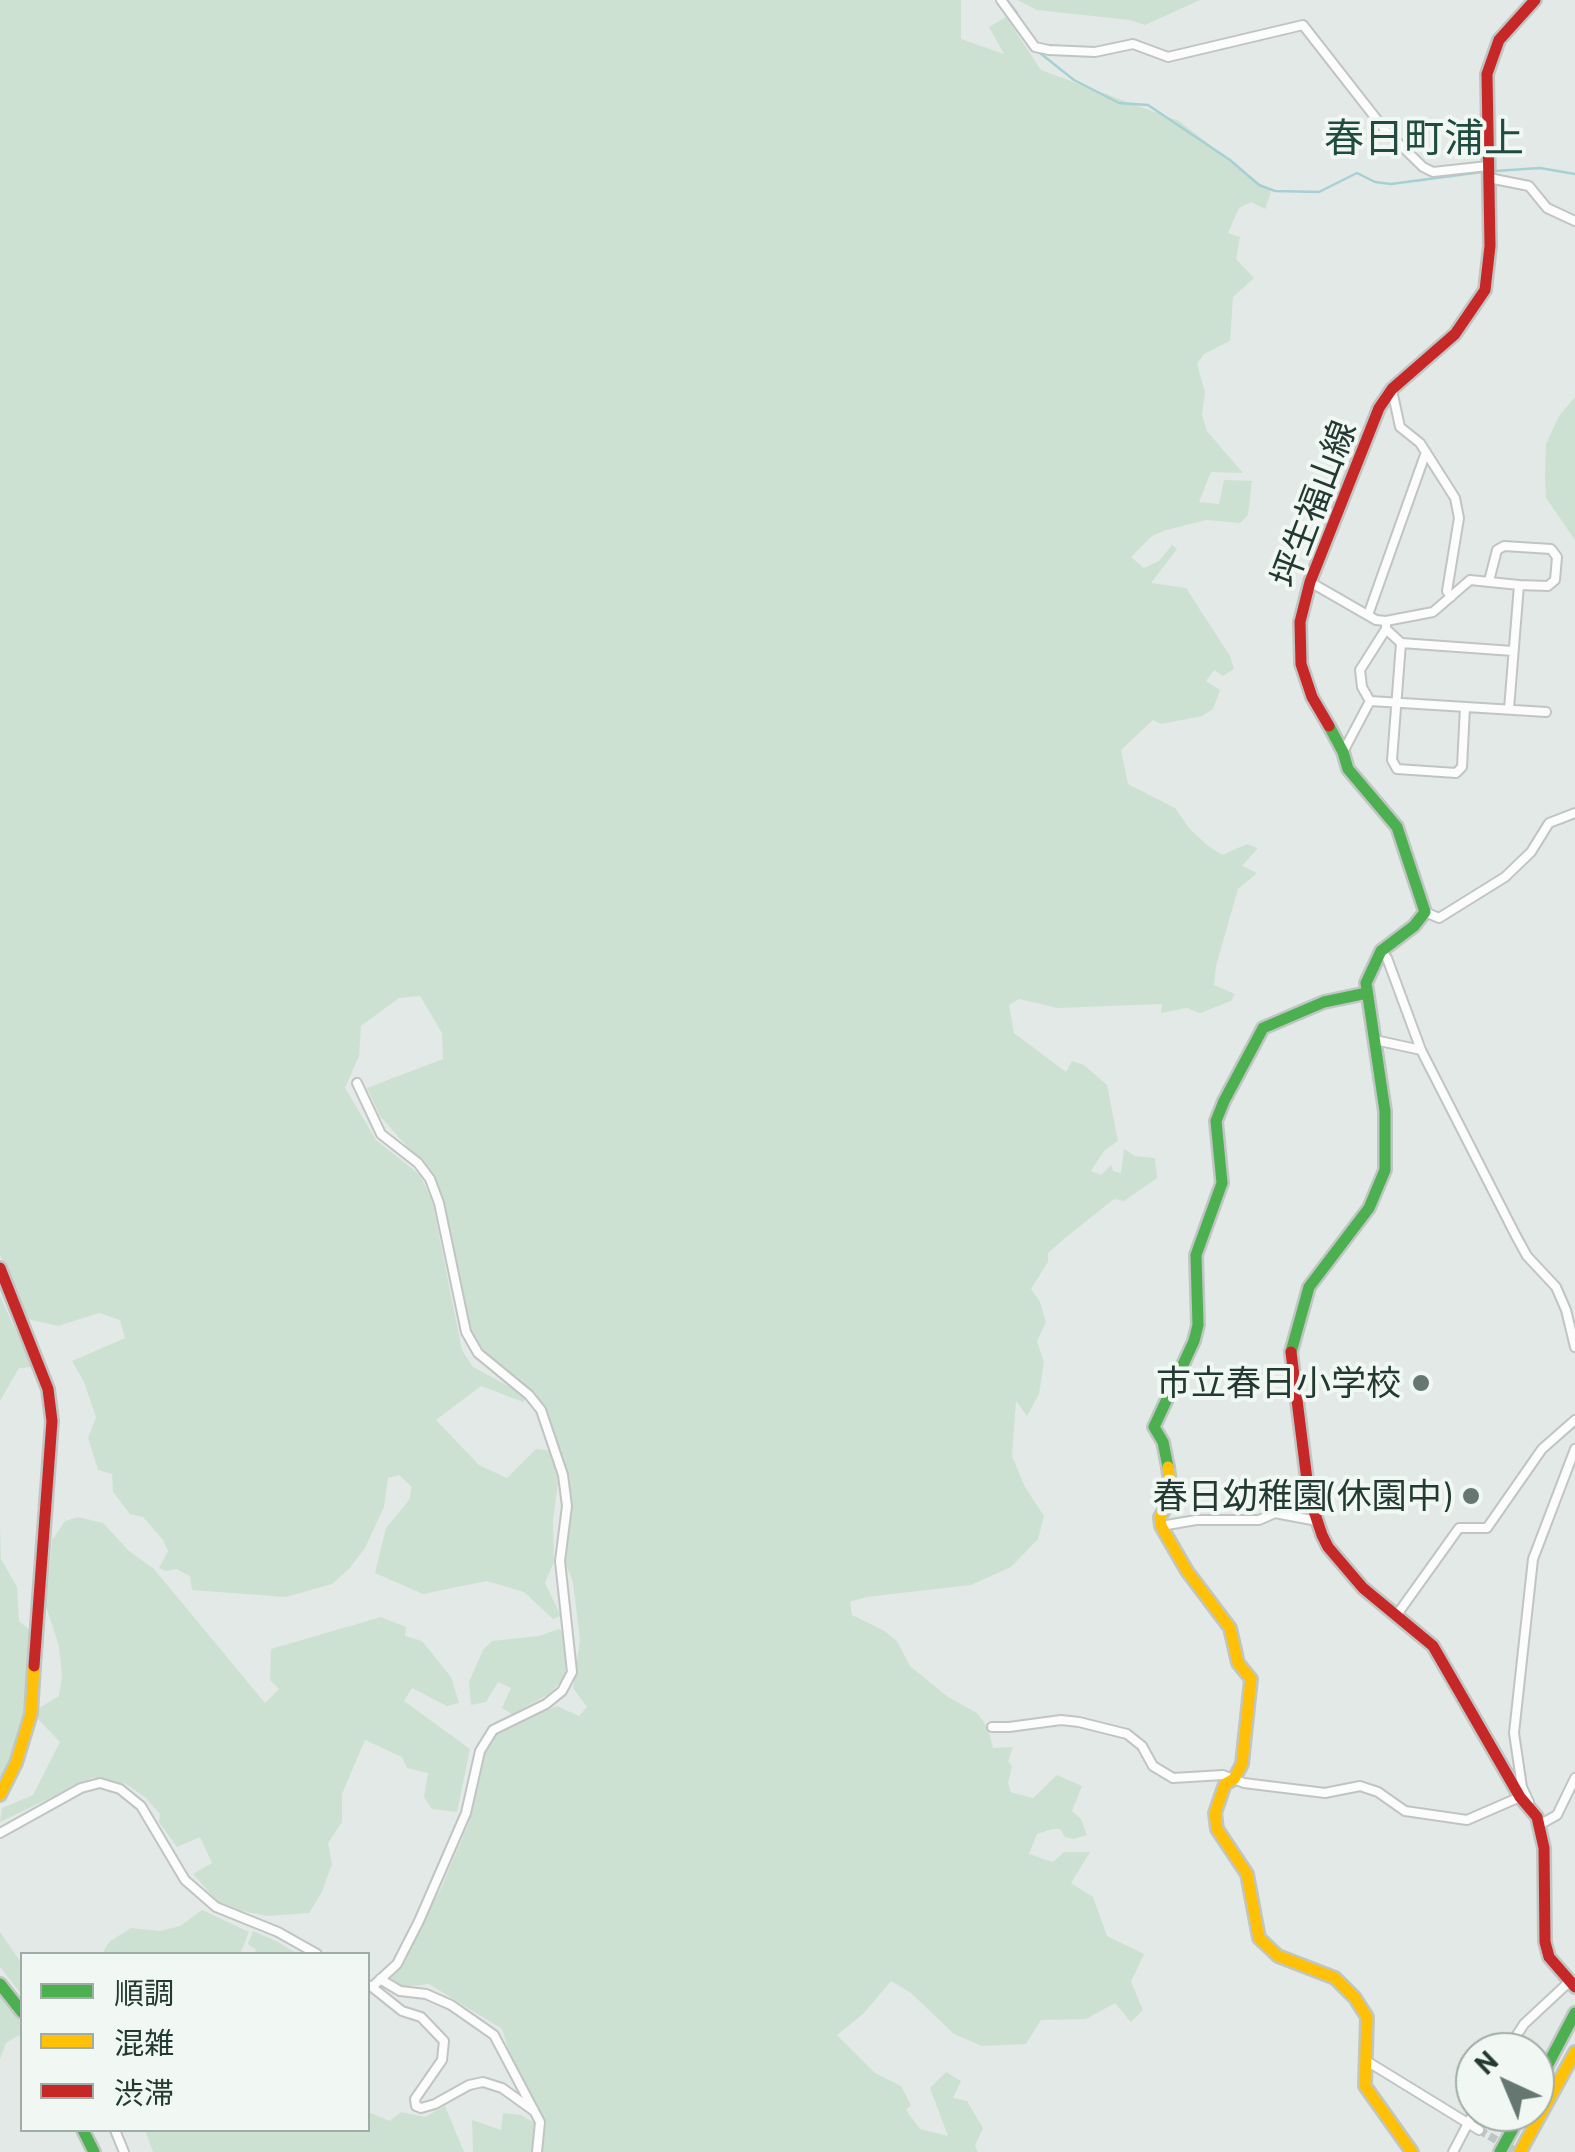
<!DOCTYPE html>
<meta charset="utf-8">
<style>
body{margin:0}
#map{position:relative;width:1575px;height:2152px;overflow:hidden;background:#e3e9e6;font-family:Barlow,"Noto Sans JP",sans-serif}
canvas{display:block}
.legend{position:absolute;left:20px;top:1952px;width:350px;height:180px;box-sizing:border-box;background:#f1f8f4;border:2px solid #9faca7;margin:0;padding:12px 18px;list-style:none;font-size:30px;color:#233a33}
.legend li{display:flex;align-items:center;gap:20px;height:50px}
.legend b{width:50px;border:2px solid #9faca7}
.north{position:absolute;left:1455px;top:2032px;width:100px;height:100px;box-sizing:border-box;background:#f1f8f4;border:2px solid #9faca7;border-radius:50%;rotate:316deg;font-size:28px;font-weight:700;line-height:40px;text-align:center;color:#233a33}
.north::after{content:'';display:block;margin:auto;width:35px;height:45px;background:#667772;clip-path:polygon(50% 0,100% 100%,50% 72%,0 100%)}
</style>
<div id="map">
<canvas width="1575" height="2152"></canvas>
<ul class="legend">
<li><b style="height:12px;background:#4caf50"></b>順調</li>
<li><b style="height:12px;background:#ffc107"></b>混雑</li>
<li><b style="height:12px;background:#c62828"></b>渋滞</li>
</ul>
<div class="north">N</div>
</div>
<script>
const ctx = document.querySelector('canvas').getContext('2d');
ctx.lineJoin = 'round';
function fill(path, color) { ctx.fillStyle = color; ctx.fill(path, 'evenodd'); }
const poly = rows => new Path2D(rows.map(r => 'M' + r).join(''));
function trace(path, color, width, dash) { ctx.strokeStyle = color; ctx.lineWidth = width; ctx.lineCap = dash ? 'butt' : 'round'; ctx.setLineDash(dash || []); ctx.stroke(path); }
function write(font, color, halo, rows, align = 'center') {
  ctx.font = font + ' Barlow,"Noto Sans JP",sans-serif'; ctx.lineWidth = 8; ctx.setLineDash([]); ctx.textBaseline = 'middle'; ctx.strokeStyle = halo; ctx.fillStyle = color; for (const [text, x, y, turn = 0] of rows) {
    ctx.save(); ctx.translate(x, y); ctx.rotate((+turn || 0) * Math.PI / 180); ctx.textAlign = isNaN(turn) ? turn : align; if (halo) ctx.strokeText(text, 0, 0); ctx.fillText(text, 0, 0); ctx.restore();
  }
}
const green = poly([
 [0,0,961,0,961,39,1004,54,989,27,1006,17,1041,70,1179,121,1271,192,1265,209,1251,202,1239,208,1228,233,1240,237,1236,259,1254,278,1233,297,1230,341,1204,354,1197,364,1205,392,1202,415,1207,431,1243,473,1211,472,1199,502,1219,504,1224,480,1252,481,1248,515,1240,523,1206,520,1166,530,1152,536,1131,557,1144,568,1159,561,1172,545,1177,549,1151,583,1186,588,1230,656,1234,669,1223,676,1214,670,1206,681,1220,690,1213,709,1202,716,1161,724,1153,720,1121,750,1128,784,1175,808,1189,828,1207,845,1222,855,1247,844,1258,848,1242,866,1257,873,1238,889,1216,966,1214,985,1235,994,1231,1001,1200,1013,1187,1008,1161,1013,1162,1004,1058,1008,1019,999,1009,1005,1014,1033,1066,1072,1072,1061,1084,1065,1107,1085,1118,1141,1104,1151,1091,1171,1101,1175,1111,1165,1113,1171,1121,1173,1124,1149,1135,1156,1155,1158,1157,1178,1124,1201,1114,1199,1065,1238,1048,1253,1048,1262,1031,1289,1040,1302,1046,1322,1037,1341,1044,1362,1039,1394,1027,1416,1016,1401,1012,1456,1025,1487,1044,1516,1038,1539,1011,1567,971,1585,866,1597,850,1602,852,1615,883,1630,897,1641,910,1666,948,1697,977,1713,988,1728,993,1748,1013,1747,1008,1761,1012,1766,1008,1783,1011,1792,1033,1798,1057,1775,1082,1786,1072,1811,1081,1819,1087,1835,1074,1839,1065,1837,1060,1829,1053,1829,1037,1834,1029,1854,1053,1862,1064,1852,1090,1852,1071,1883,1093,1897,1107,1936,1144,1954,1131,1982,1143,2010,1131,2022,1115,2003,1086,2019,1041,2020,1026,2044,982,2046,954,2034,911,1993,891,1981,863,2014,837,2035,875,2073,901,2086,911,2105,906,2110,920,2129,948,2136,930,2088,946,2072,961,2081,953,2098,967,2101,983,2128,975,2146,978,2152,473,2152,472,2120,501,2130,503,2113,521,2115,542,2127,542,2115,513,2064,502,2029,429,1984,405,1987,391,1979,441,1888,470,1820,482,1754,498,1731,557,1706,579,1716,587,1707,573,1688,580,1640,573,1582,564,1560,571,1506,567,1474,545,1408,532,1391,482,1350,471,1331,444,1201,434,1177,380,1116,367,1088,443,1059,442,1033,420,996,399,998,361,1026,359,1056,345,1088,376,1140,420,1175,432,1200,462,1350,473,1367,527,1396,523,1402,481,1386,436,1420,479,1465,507,1478,536,1449,554,1451,558,1482,553,1521,554,1562,545,1583,561,1616,553,1619,524,1592,487,1581,423,1594,375,1573,386,1528,409,1500,412,1487,399,1475,388,1478,384,1507,365,1548,349,1569,332,1584,286,1597,192,1590,190,1576,176,1569,166,1571,159,1568,168,1551,163,1540,143,1517,130,1514,113,1492,112,1474,98,1470,88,1438,96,1417,84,1382,72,1361,125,1338,120,1320,99,1313,58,1326,27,1319,0,1255],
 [1017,0,1200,0,1145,25,1129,20,1037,10],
 [1575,397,1575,540,1546,498,1545,476,1546,444,1559,416],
 [0,1296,32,1367,19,1368,0,1401],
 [78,1517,103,1523,129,1551,154,1569,265,1703,279,1689,270,1680,271,1649,381,1617,406,1627,405,1636,422,1641,451,1677,459,1703,447,1706,412,1688,404,1701,470,1749,457,1812,432,1809,424,1797,428,1773,407,1768,402,1757,365,1740,342,1794,342,1822,328,1843,332,1864,322,1892,309,1913,267,1916,232,1909,217,1901,193,1874,212,1863,200,1837,177,1847,159,1822,160,1814,146,1798,126,1784,92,1778,0,1822,2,1808,33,1795,60,1742,38,1719,39,1708,59,1696,62,1677,59,1646,46,1606,52,1540,65,1521],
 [0,1527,1,1559,17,1587,19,1621,31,1631,22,1729,0,1782],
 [559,1629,567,1636,565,1677,549,1694,512,1714,502,1708,511,1688,498,1682,486,1702,471,1705,469,1682,483,1650,492,1641,539,1636],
 [202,1910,249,1932,240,1954,102,1954,109,1942,131,1928,160,1931,180,1926],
 [253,1931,276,1941,298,1954,255,1954,256,1950,248,1944],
 [0,1932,22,1964,22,1995,0,1967],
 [0,1991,22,2024,22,2041,19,2035,6,2043,0,2059],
 [445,2106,464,2152,153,2152,145,2130,368,2130,368,2112,390,2121,401,2112,425,2117]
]);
const stream = poly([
 [1007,0,1017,13],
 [1040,53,1074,80,1119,103,1148,105,1230,160,1259,185,1275,191,1319,192,1357,173,1375,182,1391,184,1482,172],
 [1495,171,1540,168,1575,174]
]);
const streetTunnel = poly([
 [1479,2130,1517,2152]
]);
const street = poly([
 [1001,0,1035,47,1049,50,1095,52,1133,44,1168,57,1303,25,1385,130,1423,167,1433,172,1488,166],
 [1489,178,1529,186,1547,208,1575,221],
 [1392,390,1400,427,1420,443,1455,498,1459,518,1447,591,1451,597],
 [1310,582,1376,620,1386,621,1433,612,1470,580,1519,585,1548,586,1555,580,1557,557,1551,549,1504,546,1497,550,1489,581],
 [1368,615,1426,452],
 [1386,629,1401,643,1513,651],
 [1401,643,1392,760,1397,769,1456,773,1462,767,1465,707],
 [1370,701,1546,712],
 [1509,709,1519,585],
 [1343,752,1370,701,1362,687,1360,670,1386,629,1386,621],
 [1425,912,1439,918,1505,877,1531,852,1549,823,1575,813],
 [1381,951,1387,958,1421,1050,1516,1236,1527,1256,1556,1287,1566,1310,1575,1347],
 [1375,1040,1421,1050],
 [357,1083,381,1134,418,1163,430,1179,439,1203,466,1332,478,1353,529,1395,541,1410,563,1475,567,1506,560,1561,572,1672,562,1691,546,1704,493,1730,480,1751,466,1813,419,1921,397,1964,372,1987,368,1985],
 [1161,1526,1196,1520,1259,1520,1275,1513,1317,1521],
 [1396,1616,1459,1528,1487,1528,1542,1449,1575,1420],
 [992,1727,1009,1727,1061,1720,1079,1722,1127,1734,1142,1746,1153,1766,1173,1778,1223,1775,1244,1783,1325,1793,1360,1786,1378,1792,1405,1811,1467,1820,1520,1797],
 [1529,1802,1522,1787,1514,1733,1533,1559,1575,1449],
 [1541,1824,1557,1815,1575,1778],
 [0,1833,81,1788,100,1783,120,1789,141,1806,185,1880,216,1907,278,1932,317,1954],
 [380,1979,400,1991,426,1994,451,2005,494,2035,540,2122,537,2152],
 [372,1987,402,2011,421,2017,444,2041,442,2060,415,2099,416,2106,421,2108,435,2104,469,2085,483,2082,502,2088,534,2111],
 [1506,2052,1524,2024,1568,1983],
 [1365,2060,1479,2130],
 [115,2130,124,2152],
 [1453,2152,1475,2110]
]);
const fast = poly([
 [1291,1352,1309,1287,1369,1208,1385,1170,1385,1111,1366,983,1381,951,1414,926,1425,912,1397,827,1348,769,1343,752,1329,726],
 [1168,1467,1163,1442,1154,1427,1194,1341,1198,1325,1196,1255,1222,1183,1216,1121,1224,1101,1263,1028,1324,1002,1367,993],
 [0,1984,22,2012],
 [1535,2089,1575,2013],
 [83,2130,94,2152],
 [1500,2152,1522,2112]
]);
const slow = poly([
 [1168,1467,1172,1497,1160,1517,1161,1526,1187,1571,1230,1628,1238,1663,1251,1679,1242,1764,1234,1779,1225,1784,1215,1813,1217,1829,1247,1874,1259,1938,1278,1956,1335,1978,1355,1998,1367,2017,1365,2086,1412,2152],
 [0,1795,16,1763,31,1714,34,1666],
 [1520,2152,1575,2052]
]);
const jam = poly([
 [1329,726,1312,697,1301,664,1300,622,1310,582,1379,408,1392,389,1455,334,1485,290,1490,246,1487,74,1499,40,1535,0],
 [0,1268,48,1389,52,1421,34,1666],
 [1291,1352,1309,1496,1322,1535,1328,1547,1363,1588,1433,1646,1520,1797,1537,1817,1544,1848,1545,1942,1549,1957,1575,1987]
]);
const markers = [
 [1421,1383,10,"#667772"],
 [1471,1496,10,"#667772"]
];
const streetNames = [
 ["坪生福山線",1314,504,-69]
];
const poiNames = [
 ["市立春日小学校",1401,1383],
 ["春日幼稚園(休園中)",1451,1496]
];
const quarterNames = [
 ["春日町浦上",1424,139]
];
fill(green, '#cde1d2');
trace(stream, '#a6d0d4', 2.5);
trace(streetTunnel, '#bdc6c2', 8, [8, 4]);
trace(street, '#c0c5c3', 12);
trace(fast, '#c0c6c3', 16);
trace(slow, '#c0c6c3', 16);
trace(jam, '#c0c6c3', 16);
trace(street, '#fbfcfb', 8);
trace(fast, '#4caf50', 11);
trace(slow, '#ffc107', 11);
trace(jam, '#c62828', 11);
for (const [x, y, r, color] of markers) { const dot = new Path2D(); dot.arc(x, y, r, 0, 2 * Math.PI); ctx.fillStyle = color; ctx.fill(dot); trace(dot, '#f1f8f4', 4); }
write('35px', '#233a33', '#f1f8f4', streetNames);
write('35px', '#233a33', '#f1f8f4', poiNames, 'right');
write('40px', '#204b3f', '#f1f8f4', quarterNames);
</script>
